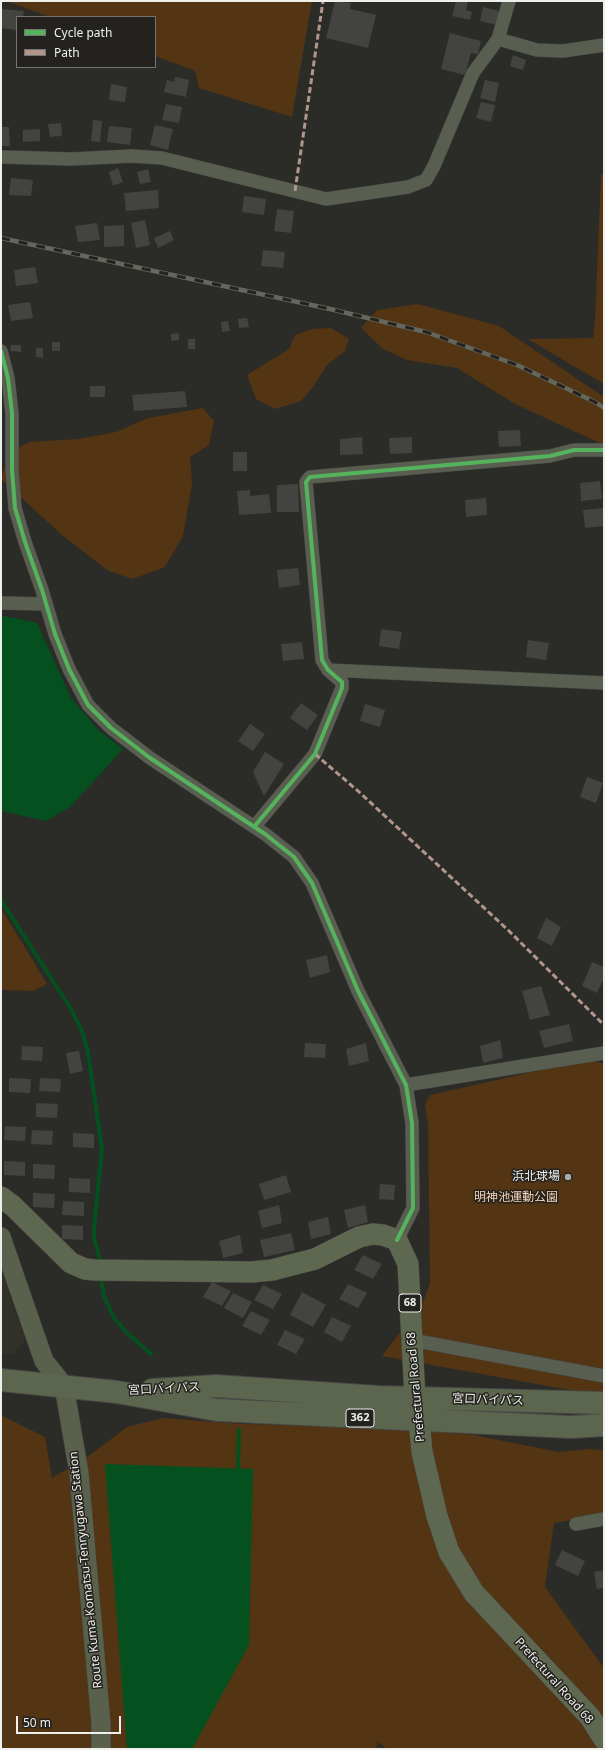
<!DOCTYPE html>
<meta charset="utf-8">
<style>
body{margin:0}
#map{position:relative;width:605px;height:1750px;overflow:hidden;background:#2b2b28;font-family:"Noto Sans",sans-serif}
canvas{display:block}
.frame{position:absolute;inset:0;border:2px solid #efefeb;pointer-events:none}
.legend{position:absolute;left:16px;top:16px;width:140px;height:52px;box-sizing:border-box;background:#23221e;border:1px solid #757470;margin:0;padding:5px 7px;list-style:none;font-size:12px;color:#efefeb}
.legend li{display:flex;align-items:center;gap:8px;height:20px}
.legend b{width:20px;border:1px solid #757470}
.scale{position:absolute;left:16px;top:1716px;width:105px;height:18px;box-sizing:border-box;border:2px solid #efefeb;border-top:0;padding-left:5px;font-size:12px;line-height:14px;white-space:nowrap;color:#efefeb;-webkit-text-stroke:3px #23221e;paint-order:stroke}
</style>
<div id="map">
<canvas width="605" height="1750"></canvas>
<div class="frame"></div>
<ul class="legend">
<li><b style="height:5px;background:#56b35d"></b>Cycle path</li>
<li><b style="height:5px;background:#b2968c"></b>Path</li>
</ul>
<div class="scale">50 m</div>
</div>
<script>
const ctx = document.querySelector('canvas').getContext('2d');
ctx.lineJoin = 'round';
function fill(path, color) { ctx.fillStyle = color; ctx.fill(path, 'evenodd'); }
const poly = rows => new Path2D(rows.map(r => 'M' + r).join(''));
function trace(path, color, width, dash) { ctx.strokeStyle = color; ctx.lineWidth = width; ctx.lineCap = dash ? 'butt' : 'round'; ctx.setLineDash(dash || []); ctx.stroke(path); }
function write(font, color, halo, rows, align = 'center') {
  ctx.font = font + ' "Noto Sans","Noto Sans JP",sans-serif'; ctx.lineWidth = 3; ctx.setLineDash([]); ctx.textBaseline = 'middle'; ctx.strokeStyle = halo; ctx.fillStyle = color; for (const [text, x, y, turn = 0] of rows) {
    ctx.save(); ctx.translate(x, y); ctx.rotate((+turn || 0) * Math.PI / 180); ctx.textAlign = isNaN(turn) ? turn : align; if (halo) ctx.strokeText(text, 0, 0); ctx.fillText(text, 0, 0); ctx.restore();
  }
}
const built = poly([
 [1,1269,25,1340,13,1355,1,1354]
]);
const green = poly([
 [7,1,312,1,292,117,199,88,195,71,155,56,155,17,50,17],
 [604,173,604,384,528,339,593,338,595,320,601,175],
 [418,304,499,326,604,397,604,445,515,404,457,368,407,360,383,349,361,328,377,310],
 [331,328,349,339,345,351,327,365,313,387,301,401,275,409,256,399,247,375,289,349,295,335,312,329],
 [203,408,214,421,209,445,190,457,192,484,183,536,165,567,132,579,107,570,62,535,1,479,1,476,13,450,30,442,78,439,116,432,148,418],
 [1,908,47,984,34,991,1,990],
 [590,1059,604,1064,604,1398,586,1393,382,1356,423,1302,430,1283,428,1126,425,1105,430,1095],
 [1,1415,45,1437,52,1478,90,1455,127,1427,163,1418,243,1424,384,1427,474,1435,559,1452,590,1449,604,1450,604,1514,554,1523,545,1587,604,1668,604,1749,387,1749,378,1742,376,1749,1,1749]
]);
const water = poly([
 [5,616,37,623,71,698,98,730,123,749,70,807,46,821,1,811,1,617],
 [105,1464,253,1469,249,1645,192,1749,127,1749]
]);
const stream = poly([
 [1,900,71,1009,82,1031,88,1052,102,1149,94,1228,94,1237,100,1260],
 [101,1279,104,1296,114,1318,127,1333,151,1354],
 [238,1469,239,1430]
]);
const building = poly([
 [335,1,351,3,350,9,376,15,368,48,326,38],
 [456,1,468,1,466,10,472,12,470,20,452,16],
 [483,7,500,11,497,25,480,21],
 [1,9,24,11,23,17,17,17,17,30,1,28],
 [450,33,481,41,478,54,471,53,465,75,441,69],
 [513,55,526,60,523,70,510,66],
 [175,77,189,80,186,97,164,92,167,80,174,82],
 [485,80,499,83,495,102,480,98],
 [111,84,127,87,125,102,109,100],
 [481,102,495,105,491,122,476,118],
 [166,104,182,107,179,123,162,120],
 [93,120,102,121,100,142,91,141],
 [61,123,62,136,50,137,48,124],
 [155,125,173,129,168,150,150,145],
 [109,126,132,128,130,145,107,142],
 [1,127,9,127,10,146,1,146],
 [40,129,40,141,23,142,23,130],
 [118,168,123,182,113,186,109,172],
 [148,169,151,182,140,184,137,172],
 [11,178,33,180,31,196,9,195],
 [158,190,159,208,126,211,124,193],
 [244,196,266,199,264,215,242,212],
 [277,209,294,211,291,233,274,231],
 [145,220,150,245,136,248,131,223],
 [97,223,100,240,78,242,75,226],
 [124,225,124,246,104,247,104,226],
 [170,231,174,240,158,248,154,238],
 [263,250,285,252,283,268,261,266],
 [35,267,38,283,16,286,14,270],
 [30,302,33,318,11,321,8,305],
 [247,318,249,327,239,328,238,319],
 [228,321,230,331,222,332,221,322],
 [179,333,179,340,171,341,171,334],
 [188,339,195,339,195,349,188,349],
 [52,342,60,342,60,351,52,351],
 [11,345,21,345,21,352,10,351],
 [36,348,43,348,43,358,36,357],
 [90,386,105,386,105,397,90,397],
 [185,391,187,407,134,411,132,395],
 [520,430,521,446,499,447,498,431],
 [362,437,363,454,340,455,340,439],
 [412,437,412,453,390,454,389,438],
 [233,452,247,452,247,471,233,471],
 [600,481,602,499,581,501,580,483],
 [298,484,299,512,277,512,277,485],
 [250,490,250,496,269,494,271,513,239,515,237,491],
 [486,498,487,515,466,517,465,500],
 [604,508,604,526,585,528,583,510],
 [298,568,300,585,279,588,277,570],
 [381,629,402,632,399,649,379,646],
 [528,640,549,643,546,660,526,657],
 [302,642,304,659,283,661,281,644],
 [301,703,318,715,307,730,290,718],
 [365,704,385,710,380,727,360,721],
 [250,724,265,734,253,751,238,741],
 [265,752,284,764,264,796,253,772],
 [587,777,603,783,596,803,580,797],
 [546,918,561,927,552,946,537,938],
 [327,955,330,972,310,978,306,960],
 [592,962,604,967,604,978,597,993,582,986],
 [541,986,550,1015,530,1020,522,991],
 [569,1024,573,1041,544,1048,539,1031],
 [500,1040,503,1058,483,1063,480,1046],
 [305,1043,326,1044,325,1058,304,1057],
 [366,1043,369,1061,349,1066,346,1049],
 [22,1046,43,1047,42,1061,21,1060],
 [79,1051,83,1071,70,1074,66,1053],
 [9,1078,31,1079,30,1093,9,1092],
 [40,1078,61,1079,60,1092,39,1091],
 [36,1103,58,1104,57,1118,36,1117],
 [5,1126,26,1127,25,1141,4,1140],
 [32,1130,53,1131,52,1145,31,1144],
 [73,1133,94,1134,94,1148,73,1147],
 [4,1161,25,1162,25,1176,4,1175],
 [33,1164,55,1165,54,1179,33,1178],
 [286,1175,291,1192,264,1200,259,1184],
 [69,1178,90,1179,90,1193,69,1192],
 [380,1184,395,1185,394,1200,379,1199],
 [33,1193,55,1194,54,1208,33,1207],
 [63,1201,84,1202,84,1216,62,1215],
 [279,1205,282,1223,262,1228,258,1211],
 [365,1205,368,1222,348,1228,344,1210],
 [328,1217,331,1234,311,1239,308,1222],
 [62,1225,83,1226,83,1240,62,1239],
 [291,1233,295,1250,264,1257,260,1240],
 [240,1235,243,1253,223,1258,219,1241],
 [363,1255,382,1264,373,1279,354,1270],
 [212,1282,231,1291,222,1306,203,1297],
 [348,1284,367,1293,358,1308,339,1299],
 [263,1285,282,1294,273,1309,254,1300],
 [302,1292,326,1305,313,1327,290,1315],
 [233,1293,252,1302,243,1318,224,1308],
 [251,1311,270,1320,261,1335,242,1326],
 [332,1317,351,1326,342,1342,324,1332],
 [285,1330,305,1339,296,1354,277,1345],
 [562,1550,585,1561,578,1576,555,1565],
 [604,1570,604,1588,597,1589,594,1572]
]);
const minor = poly([
 [498,39,537,50,563,51,604,45],
 [1,157,71,159,131,156,162,158,326,199,408,187,426,180,434,166,473,73,498,39,509,1],
 [1,351,8,378,12,413,12,470,15,508,25,542,42,590,55,634,69,669,88,705,111,728,150,758,265,834,294,857,312,883,358,991,406,1085,412,1123,413,1208,397,1240],
 [1,603,46,604],
 [328,670,604,683],
 [254,827,315,754,342,688,342,682,328,670,322,660,306,482,310,477,550,456,574,450,604,450],
 [406,1085,604,1053],
 [412,1340,604,1376],
 [576,1524,604,1519]
]);
const secondary = poly([
 [1,1237,44,1361,64,1386,79,1473,101,1724,101,1749]
]);
const primary = poly([
 [1,1197,13,1206,71,1263,85,1269,94,1270,252,1272,272,1270,315,1259,359,1237,373,1234,383,1235,397,1240,408,1264,415,1398,419,1420,422,1452,437,1516,449,1552,474,1593,590,1717,604,1739]
]);
const trunk = poly([
 [1,1380,117,1392,217,1410,571,1427,604,1425],
 [152,1390,216,1386,378,1397,604,1403]
]);
const rail = poly([
 [1,238,330,309,426,332,517,365,595,402,604,408]
]);
const quiet = poly([
 [295,191,323,1],
 [315,754,358,791,508,930,604,1025]
]);
const cycleway = poly([
 [1,351,8,378,12,413,12,470,15,508,25,542,42,590,55,634,69,669,88,705,111,728,150,758,265,834,294,857,312,883,358,991,406,1085,412,1123,413,1208,397,1240],
 [254,827,315,754,342,688,342,682,328,670,322,660,306,482,310,477,550,456,574,450,604,450]
]);
const markers = [
 [568,1177,4,"#aaaaa7"]
];
const shields = [
 [410,1303,22],
 [360,1418,28]
];
const shieldNames = [
 ["68",410,1303],
 ["362",360,1418]
];
const poiNames = [
 ["浜北球場",560,1177]
];
const parkNames = [
 ["明神池運動公園",516,1198]
];
const streetNames = [
 ["Prefectural Road 68",416,1387,-95],
 ["宮口バイパス",164,1389,-3],
 ["宮口バイパス",488,1400,2],
 ["Route Kuma-Komatsu-Tenryugawa Station",86,1570,-96],
 ["Prefectural Road 68",554,1681,48]
];
fill(built, '#313127');
fill(green, '#533413');
fill(water, '#04511f');
trace(stream, '#04511f', 4);
fill(building, '#434340');
trace(minor, '#464644', 14);
trace(secondary, '#464644', 20);
trace(primary, '#464644', 22);
trace(trunk, '#464644', 24);
trace(minor, '#595f50', 13);
trace(secondary, '#59614d', 19);
trace(primary, '#5e6750', 21);
trace(trunk, '#5c654e', 22);
trace(rail, '#63675d', 4.5);
trace(rail, '#23221e', 3, [9]);
trace(quiet, '#b2968c', 3, [6, 3]);
trace(cycleway, '#56b35d', 4);
for (const [x, y, r, color] of markers) { const dot = new Path2D(); dot.arc(x, y, r, 0, 2 * Math.PI); ctx.fillStyle = color; ctx.fill(dot); trace(dot, '#23221e', 1.5); }
for (const [x, y, w] of shields) { const box = new Path2D(); box.roundRect(x - w / 2, y - 9, w, 18, 3); ctx.fillStyle = '#23221e'; ctx.fill(box); trace(box, '#efefeb', 1); }
write('bold 11px', '#efefeb', null, shieldNames);
write('12px', '#efefeb', '#23221e', poiNames, 'right');
write('12px', '#f9d5b6', '#23221e', parkNames);
write('12px', '#efefeb', '#23221e', streetNames);
</script>
